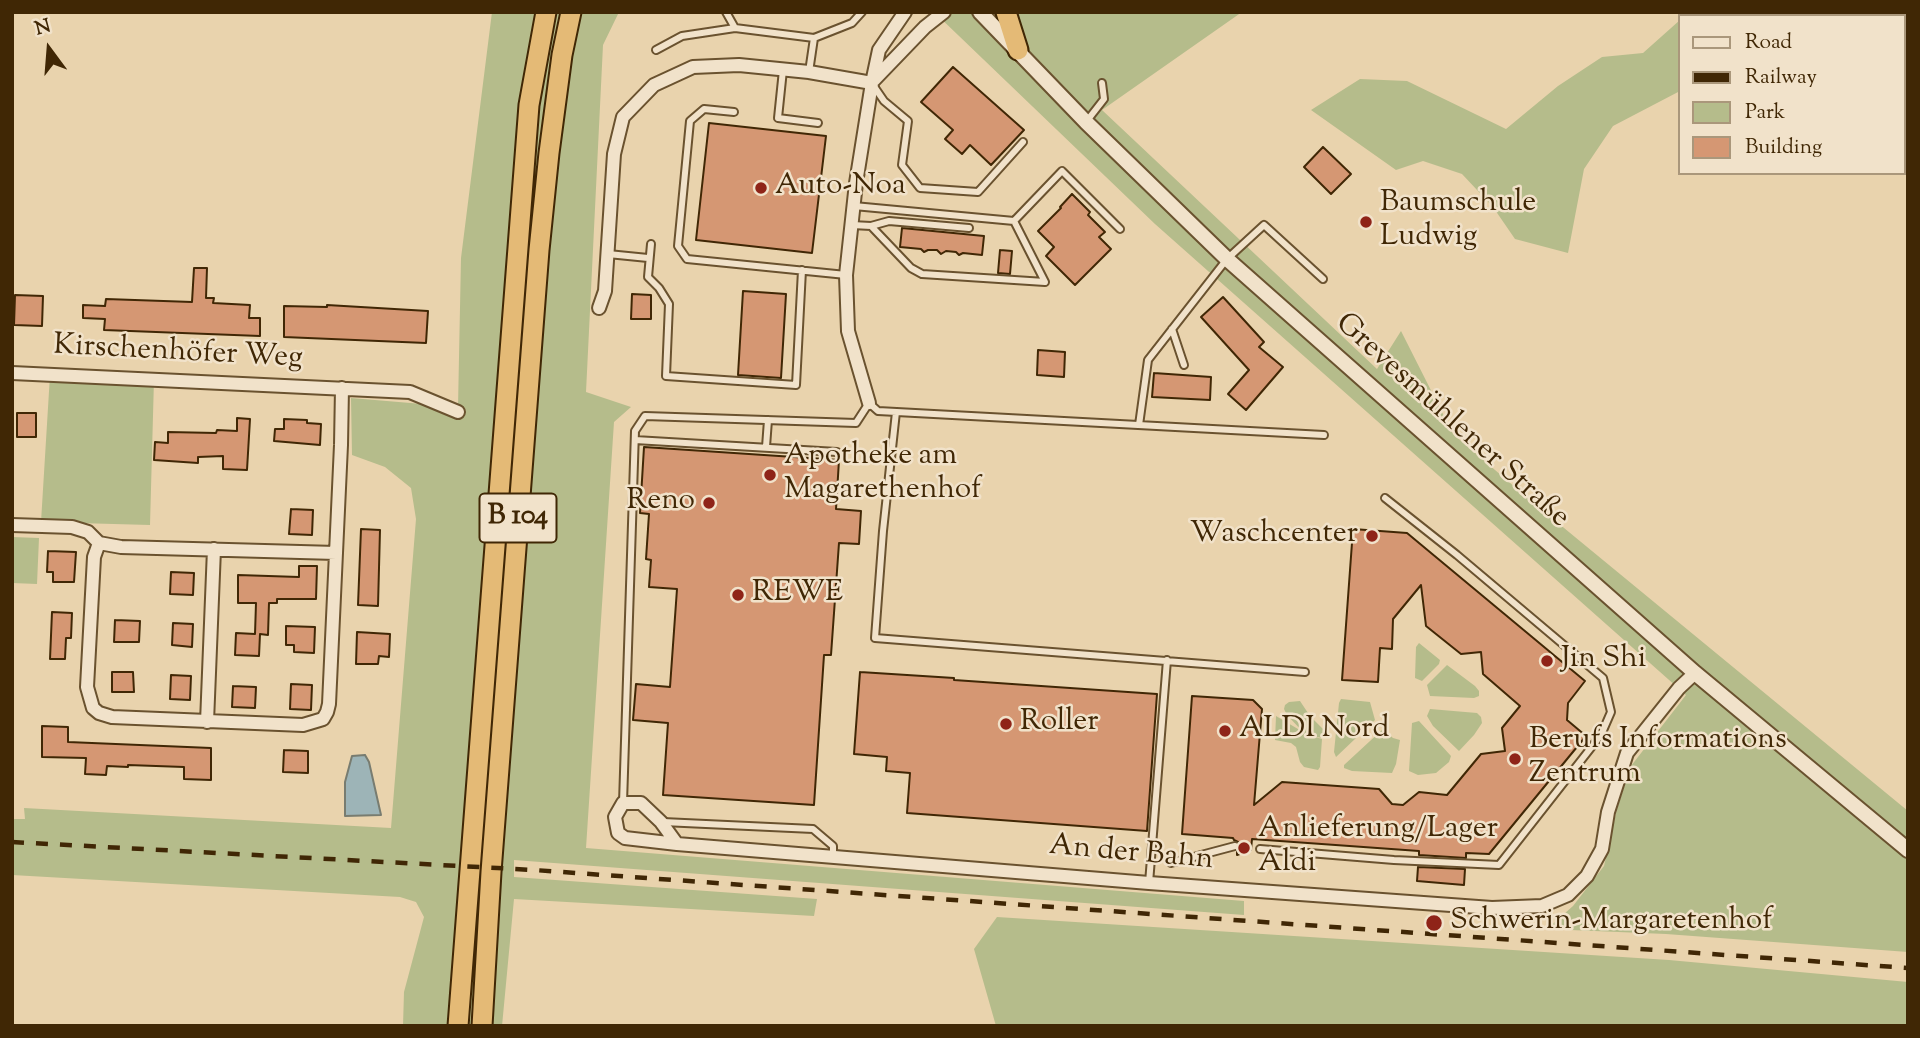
<!DOCTYPE html>
<meta charset="utf-8">
<style>
body{margin:0}
#map{position:relative;width:1920px;height:1038px;overflow:hidden;background:#e9d3ad;font-family:"Sorts Mill Goudy",serif}
canvas{display:block}
.frame{position:absolute;inset:0;border:14px solid #402705;pointer-events:none}
.legend{position:absolute;left:1678px;top:14px;width:228px;height:161px;box-sizing:border-box;background:#f1e2ca;border:2px solid #aa977b;margin:0;padding:9px 12px;list-style:none;font-size:21px;color:#402705}
.legend li{display:flex;align-items:center;gap:14px;height:35px}
.legend b{width:35px;border:2px solid #aa977b}
.north{position:absolute;left:14px;top:14px;width:70px;height:70px;-webkit-text-stroke:5px #f1e2ca;paint-order:stroke;rotate:344deg;font-size:19px;font-weight:700;line-height:28px;text-align:center;color:#402705}
.north::after{content:'';display:block;margin:auto;width:24px;height:32px;background:#402705;clip-path:polygon(50% 0,100% 100%,50% 72%,0 100%)}
</style>
<div id="map">
<canvas width="1920" height="1038"></canvas>
<div class="frame"></div>
<ul class="legend">
<li><b style="height:9px;background:#f1e2ca"></b>Road</li>
<li><b style="height:9px;background:#402705"></b>Railway</li>
<li><b style="height:19px;background:#b5bc8b"></b>Park</li>
<li><b style="height:19px;background:#d59773"></b>Building</li>
</ul>
<div class="north">N</div>
</div>
<script>
const ctx = document.querySelector('canvas').getContext('2d');
ctx.lineJoin = 'round';
function fill(path, color) { ctx.fillStyle = color; ctx.fill(path, 'evenodd'); }
const poly = rows => new Path2D(rows.map(r => 'M' + r).join(''));
function trace(path, color, width, dash) { ctx.strokeStyle = color; ctx.lineWidth = width; ctx.lineCap = dash ? 'butt' : 'round'; ctx.setLineDash(dash || []); ctx.stroke(path); }
function write(font, color, halo, rows, align = 'center') {
  ctx.font = font + ' "Sorts Mill Goudy",serif'; ctx.lineWidth = 5; ctx.setLineDash([]); ctx.textBaseline = 'middle'; ctx.strokeStyle = halo; ctx.fillStyle = color; for (const [text, x, y, turn = 0] of rows) {
    ctx.save(); ctx.translate(x, y); ctx.rotate((+turn || 0) * Math.PI / 180); ctx.textAlign = isNaN(turn) ? turn : align; if (halo) ctx.strokeText(text, 0, 0); ctx.fillText(text, 0, 0); ctx.restore();
  }
}
const green = poly([
 [492,12,619,12,603,45,586,392,631,407,614,422,586,848,1244,901,1244,915,514,860,514,877,817,899,814,916,514,899,502,1026,403,1026,404,992,424,917,416,902,400,897,12,875,12,819,25,819,24,808,391,828,416,519,411,488,385,467,352,455,351,398,458,407,461,258],
 [934,12,1242,12,1102,110,1377,369,1401,331,1453,434,1530,500,1908,811,1908,952,1666,934,1547,929,1573,906,1604,866,1617,809,1631,766,1686,695,1155,224],
 [1680,20,1680,91,1613,126,1584,169,1568,253,1515,239,1493,207,1462,174,1423,161,1396,170,1311,110,1360,79,1407,81,1506,129,1558,86,1602,57,1643,53],
 [50,375,154,379,150,525,41,522],
 [12,537,39,538,37,584,12,583],
 [1419,643,1440,660,1439,664,1422,681,1415,678,1416,647],
 [1447,665,1475,686,1479,691,1479,696,1474,698,1430,696,1427,685],
 [1341,699,1370,702,1375,720,1336,757,1334,752,1339,703],
 [1300,701,1310,716,1323,729,1322,738,1312,736,1322,739,1320,767,1318,770,1304,767,1300,762,1296,747,1291,743,1275,740,1276,716,1303,732,1287,715,1284,709,1285,705,1289,702],
 [1430,709,1477,713,1481,717,1482,723,1474,735,1459,751,1433,726,1427,716],
 [1419,721,1451,756,1449,762,1436,773,1418,775,1409,771,1412,723],
 [1383,729,1393,738,1400,740,1396,764,1392,773,1352,771,1344,768,1344,765],
 [997,917,1669,960,1908,982,1908,1026,996,1026,974,949]
]);
const water = poly([
 [365,755,369,762,381,815,345,816,345,782,352,756,365,755]
]);
const building = poly([
 [953,67,1024,130,991,165,970,145,962,154,945,139,953,130,921,102,953,67],
 [709,123,826,136,812,253,696,240,709,123],
 [1323,147,1351,174,1331,194,1304,167,1323,147],
 [1072,194,1090,212,1088,215,1105,232,1099,237,1111,249,1075,285,1046,256,1054,247,1038,231,1061,208,1060,207,1072,194],
 [902,228,984,236,982,255,963,253,959,255,956,252,946,251,941,254,937,250,928,250,924,252,921,249,900,247,902,228],
 [1000,250,1012,251,1010,274,998,273,1000,250],
 [194,268,207,268,206,298,214,298,213,303,250,305,249,318,260,318,260,336,104,330,105,319,83,318,83,305,105,306,106,299,192,302,194,268],
 [743,291,786,294,781,378,738,375,743,291],
 [632,294,651,295,651,319,631,319,632,294],
 [15,295,43,296,42,326,14,325,15,295],
 [1223,297,1264,342,1259,347,1283,367,1246,410,1228,394,1249,370,1201,317,1223,297],
 [327,305,428,311,426,343,284,337,284,306,327,307,327,305],
 [1038,350,1065,352,1064,377,1037,375,1038,350],
 [1154,373,1211,377,1210,400,1152,397,1154,373],
 [17,413,36,413,36,437,17,437,17,413],
 [237,418,250,419,247,470,223,469,223,456,198,457,198,463,154,460,155,442,168,443,168,432,216,433,217,430,237,431,237,418],
 [284,419,307,420,307,423,321,424,320,445,274,441,275,429,284,429,284,419],
 [644,447,839,460,836,509,861,511,859,544,839,543,831,655,824,655,814,805,663,795,668,723,633,720,636,684,670,687,677,589,649,587,651,560,646,559,649,514,640,513,644,447],
 [291,509,313,510,312,535,289,534,291,509],
 [361,529,380,530,378,606,358,605,361,529],
 [1353,529,1407,533,1585,681,1568,703,1567,720,1586,736,1489,854,1466,853,1466,858,1419,855,1419,851,1252,839,1251,850,1237,855,1237,851,1239,849,1241,845,1238,842,1234,840,1233,838,1182,834,1192,696,1253,700,1262,709,1254,805,1282,782,1379,789,1392,804,1403,805,1419,792,1447,795,1481,754,1505,751,1502,728,1520,706,1483,674,1481,652,1461,654,1426,626,1421,585,1393,619,1392,649,1380,648,1378,682,1342,680,1353,529],
 [48,551,76,552,74,582,53,582,53,572,47,572,48,551],
 [299,566,317,566,316,599,277,599,277,603,269,603,268,635,260,634,259,656,235,655,236,633,255,634,256,603,238,603,238,575,299,577,299,566],
 [171,572,194,573,193,595,170,594,171,572],
 [52,612,72,613,71,638,66,638,65,659,50,659,52,612],
 [115,620,140,621,139,642,114,642,115,620],
 [173,623,193,624,192,647,172,645,173,623],
 [286,626,315,627,314,653,294,652,294,645,286,645,286,626],
 [357,632,390,634,389,657,379,656,378,664,356,664,357,632],
 [112,672,133,672,134,692,112,692,112,672],
 [860,672,954,678,954,680,1157,694,1147,831,907,813,910,773,886,771,887,757,854,754,860,672],
 [171,675,191,676,190,700,170,699,171,675],
 [291,684,312,685,311,710,290,709,291,684],
 [233,686,256,687,255,708,232,707,233,686],
 [42,726,68,727,68,742,211,748,211,780,184,779,184,767,128,765,128,767,107,766,106,775,85,774,86,758,42,757,42,726],
 [284,750,308,751,308,773,283,772,284,750],
 [1418,867,1465,869,1464,885,1417,881,1418,867]
]);
const service = poly([
 [726,12,735,28],
 [656,50,682,36,735,28,814,38,852,23,862,12],
 [783,70,778,118,818,123],
 [809,72,814,38],
 [873,85,884,101,908,121,902,165,920,188,978,192,1023,142],
 [734,112,704,109,690,121,678,246,687,259,846,275],
 [1086,122,1104,99,1102,83],
 [854,206,1014,221,1062,171,1120,229],
 [852,225,871,226,911,268,922,274,1045,282,1014,221],
 [871,226,889,221,969,228],
 [651,244,648,277,659,288,669,304,666,376,796,385,802,270],
 [608,254,648,258],
 [1172,329,1184,365],
 [896,412,883,531,875,638,1305,672],
 [1139,425,1148,360,1227,259,1264,225,1323,279],
 [635,440,837,452],
 [766,447,768,420],
 [623,803,635,431,645,416,856,423,869,403,878,411,1324,435],
 [663,822,813,829,833,846,833,857],
 [1260,849,1394,860,1499,865,1601,735,1611,712,1603,678,1457,555,1385,498],
 [1171,863,1235,846],
 [1149,883,1167,660]
]);
const minor = poly([
 [874,80,925,27,944,12],
 [599,308,605,291,614,154,623,117,654,85,693,67,739,65,809,72,872,83],
 [12,373,410,392,458,412],
 [869,403,848,331,846,275,856,183,872,83,879,50,905,12],
 [12,525,72,527,88,532,99,543,121,547,336,553],
 [99,543,94,557,87,687,93,708,99,713,112,717,303,725,323,719,327,712,329,704,341,445,342,388],
 [207,722,214,549],
 [677,844,661,822,641,803,623,803,615,817,618,833,625,838,677,844,1149,883,1492,908,1542,906,1568,895,1587,876,1602,849,1608,812,1627,753,1679,688,1695,673]
]);
const tertiary = poly([
 [980,12,1086,122,1227,259,1695,673,1908,850]
]);
const trunk = poly([
 [1006,12,1018,50],
 [458,1026,529,105,546,12],
 [482,1026,491,872,539,250,549,153,562,55,571,12]
]);
const rail = poly([
 [12,842,534,870,1908,968]
]);
const markers = [
 [761,188,7,"#8f2418"],
 [1366,222,7,"#8f2418"],
 [770,475,7,"#8f2418"],
 [709,503,7,"#8f2418"],
 [1372,536,7,"#8f2418"],
 [738,595,7,"#8f2418"],
 [1547,661,7,"#8f2418"],
 [1006,724,7,"#8f2418"],
 [1225,731,7,"#8f2418"],
 [1515,759,7,"#8f2418"],
 [1244,848,7,"#8f2418"],
 [1434,923,9,"#8f2418"]
];
const shields = [
 [518,518,77]
];
const shieldNames = [
 ["B 104",518,518]
];
const poiNames = [
 ["Auto-Noa",775,188],
 ["Baumschule",1380,205],
 ["Ludwig",1380,239],
 ["Apotheke am",784,458],
 ["Magarethenhof",784,492],
 ["Reno",695,503,"right"],
 ["Waschcenter",1358,536,"right"],
 ["REWE",752,595],
 ["Jin Shi",1561,661],
 ["Roller",1020,724],
 ["ALDI Nord",1239,731],
 ["Berufs Informations",1529,742],
 ["Zentrum",1529,776],
 ["Anlieferung/Lager",1258,831],
 ["Aldi",1258,865],
 ["Schwerin-Margaretenhof",1450,923]
];
const streetNames = [
 ["Kirschenhöfer Weg",178,354,3],
 ["Grevesmühlener Straße",1451,422,42],
 ["An der Bahn",1131,855,5]
];
fill(green, '#b5bc8b');
fill(water, '#9db4b7');
trace(water, '#787c70', 2);
fill(building, '#d59773');
trace(building, '#402705', 2);
trace(service, '#6a522f', 10);
trace(minor, '#6a522f', 16);
trace(tertiary, '#6a522f', 18);
trace(trunk, '#402705', 23);
trace(service, '#f1e2ca', 6);
trace(minor, '#f1e2ca', 12);
trace(tertiary, '#f1e2ca', 14);
trace(trunk, '#e4ba76', 19);
trace(rail, '#402705', 4.5, [12, 12]);
for (const [x, y, r, color] of markers) { const dot = new Path2D(); dot.arc(x, y, r, 0, 2 * Math.PI); ctx.fillStyle = color; ctx.fill(dot); trace(dot, '#f1e2ca', 2.5); }
for (const [x, y, w] of shields) { const box = new Path2D(); box.roundRect(x - w / 2, y - 24.5, w, 49, 5); ctx.fillStyle = '#f1e2ca'; ctx.fill(box); trace(box, '#402705', 2); }
write('bold 28px', '#402705', null, shieldNames);
write('30px', '#402705', '#f1e2ca', poiNames, 'left');
write('30px', '#402705', '#f1e2ca', streetNames);
</script>
